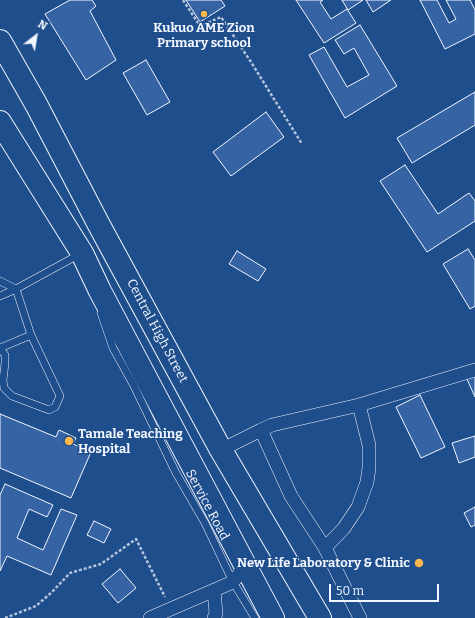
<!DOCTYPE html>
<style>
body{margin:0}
#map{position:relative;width:475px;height:618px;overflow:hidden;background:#1f4e8c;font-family:Bitter,serif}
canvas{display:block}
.north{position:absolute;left:16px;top:16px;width:40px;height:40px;-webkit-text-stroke:3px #1f4e8c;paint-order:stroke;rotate:31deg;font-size:11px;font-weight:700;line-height:16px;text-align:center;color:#f2f6ff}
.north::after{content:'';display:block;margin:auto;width:14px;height:18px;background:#f2f6ff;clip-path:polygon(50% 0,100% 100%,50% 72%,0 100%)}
.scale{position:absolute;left:329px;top:584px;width:110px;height:18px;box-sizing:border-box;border:2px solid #f2f6ff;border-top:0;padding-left:5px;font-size:12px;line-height:14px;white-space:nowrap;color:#f2f6ff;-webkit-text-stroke:3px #1f4e8c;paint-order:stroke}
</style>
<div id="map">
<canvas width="475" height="618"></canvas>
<div class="north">N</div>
<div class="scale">50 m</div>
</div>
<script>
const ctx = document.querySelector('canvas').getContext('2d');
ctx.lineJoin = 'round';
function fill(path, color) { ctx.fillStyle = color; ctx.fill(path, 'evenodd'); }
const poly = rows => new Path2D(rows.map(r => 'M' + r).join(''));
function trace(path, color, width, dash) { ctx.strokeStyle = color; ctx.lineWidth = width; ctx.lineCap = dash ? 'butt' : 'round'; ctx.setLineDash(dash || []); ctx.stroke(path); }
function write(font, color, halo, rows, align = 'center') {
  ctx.font = font + ' Bitter,serif'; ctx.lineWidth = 3; ctx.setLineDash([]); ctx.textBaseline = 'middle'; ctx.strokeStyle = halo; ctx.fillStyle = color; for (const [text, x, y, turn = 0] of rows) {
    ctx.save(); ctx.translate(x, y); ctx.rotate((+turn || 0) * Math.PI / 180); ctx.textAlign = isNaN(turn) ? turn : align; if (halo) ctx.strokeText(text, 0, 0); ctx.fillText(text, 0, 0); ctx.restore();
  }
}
const building = poly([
 [70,0,92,0,96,6,90,11,116,60,86,80,45,14,70,0],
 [186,0,221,0,225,6,200,22,186,0],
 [296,0,323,0,320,2,331,19,347,9,356,23,324,43,296,0],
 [342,0,363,0,348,10,342,0],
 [366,0,391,0,373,12,366,0],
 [420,0,437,0,449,23,456,19,446,0,470,0,475,10,475,34,445,49,420,0],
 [360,25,397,86,345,118,309,55,324,47,347,87,369,75,354,48,344,54,335,40,360,25],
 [146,60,170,102,147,115,123,73,146,60],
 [475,92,475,125,412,163,397,138,475,92],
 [266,112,284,137,231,176,213,152,266,112],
 [405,165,438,214,469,193,475,201,475,221,427,252,380,181,405,165],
 [468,249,475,260,475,306,470,309,443,264,468,249],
 [237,251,266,269,258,281,229,264,237,251],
 [475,373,475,397,466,377,475,373],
 [420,395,445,447,421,458,396,407,420,395],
 [0,414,56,437,59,430,76,438,73,444,91,452,71,498,0,468,0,414],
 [475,436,475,457,459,463,452,443,475,436],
 [5,484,53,505,47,517,29,509,17,538,43,550,61,509,77,515,51,575,7,556,0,571,0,495,5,484],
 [475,507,475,525,471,527,464,513,475,507],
 [94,521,111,529,104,543,87,535,94,521],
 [120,569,136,588,118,603,102,584,120,569]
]);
const path = poly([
 [183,0,200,26,221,17,251,62,302,144],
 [5,618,36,606,52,592,70,573,101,564,136,539,165,597]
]);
const service = poly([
 [0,281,16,289,31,335,60,396,55,407,49,410,12,396,4,388,3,380,5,363,5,355,0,348],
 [0,296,16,289,80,254],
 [101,313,113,348,133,384,176,473,205,523,233,582,255,618],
 [0,348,31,335]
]);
const minor = poly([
 [261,430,291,496,325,548,360,618],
 [221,450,261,430,272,425,359,405,475,370],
 [325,548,344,528,358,507,367,482,369,468,369,445,359,405],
 [150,618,233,582,246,565],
 [214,618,216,614,214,590]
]);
const trunk = poly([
 [0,41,36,104,99,225,221,450,320,618],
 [0,122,82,253,100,291,273,618]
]);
const markers = [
 [204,14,4,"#ffb74d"],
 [69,441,5,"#ffb74d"],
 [419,563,5,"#ffb74d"]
];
const poiNames = [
 ["Kukuo AME Zion",204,28],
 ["Primary school",204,43],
 ["Tamale Teaching",78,434,"left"],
 ["Hospital",78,449,"left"],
 ["New Life Laboratory & Clinic",410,563,"right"]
];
const streetNames = [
 ["Central High Street",157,331,62],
 ["Service Road",207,505,62]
];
fill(building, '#3563a3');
trace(building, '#f2f6ff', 1);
trace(service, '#f2f6ff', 8);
trace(minor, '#f2f6ff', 14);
trace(trunk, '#f2f6ff', 24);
trace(path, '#b3c4dc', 2.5, [3, 2]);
trace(service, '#1f4e8c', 7);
trace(minor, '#1f4e8c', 13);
trace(trunk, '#1f4e8c', 22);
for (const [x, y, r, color] of markers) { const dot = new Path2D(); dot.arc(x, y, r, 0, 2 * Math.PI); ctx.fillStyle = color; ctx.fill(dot); trace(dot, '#1f4e8c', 1.5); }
write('bold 13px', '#f2f6ff', '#1f4e8c', poiNames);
write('13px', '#f2f6ff', '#1f4e8c', streetNames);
</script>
